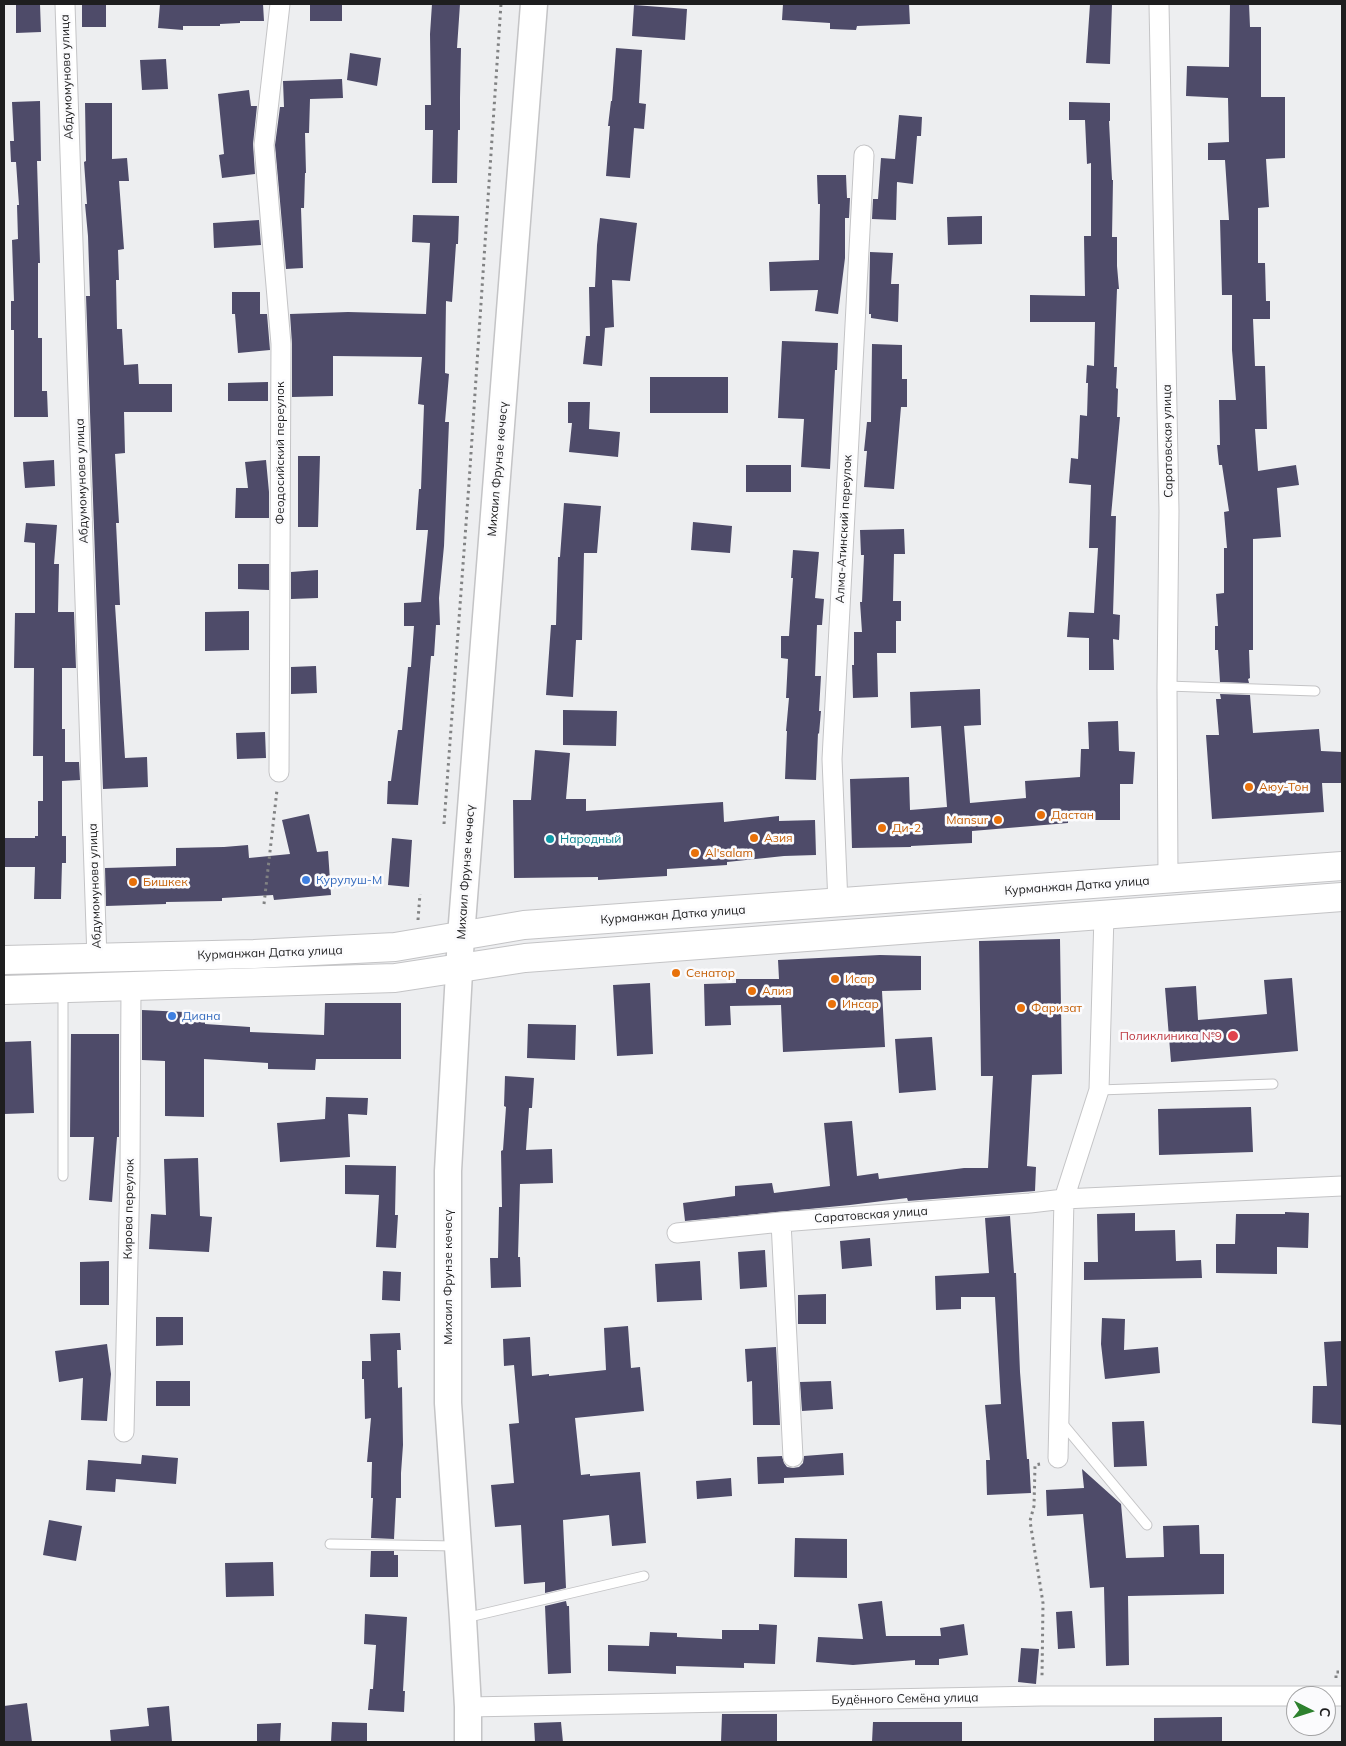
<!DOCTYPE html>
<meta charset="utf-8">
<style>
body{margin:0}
#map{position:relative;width:1346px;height:1746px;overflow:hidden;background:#edeef0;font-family:Mulish,sans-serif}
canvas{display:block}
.frame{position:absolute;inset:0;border:5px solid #1e1e1f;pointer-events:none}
.north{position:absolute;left:1286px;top:1686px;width:50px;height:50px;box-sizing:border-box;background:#fbfbfd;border:1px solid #a3a3a4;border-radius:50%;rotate:95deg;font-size:14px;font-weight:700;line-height:20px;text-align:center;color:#1e1e1f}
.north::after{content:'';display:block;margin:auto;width:18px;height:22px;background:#2d812e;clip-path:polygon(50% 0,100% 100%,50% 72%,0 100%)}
</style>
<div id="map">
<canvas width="1346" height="1746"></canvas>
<div class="frame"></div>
<div class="north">С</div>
</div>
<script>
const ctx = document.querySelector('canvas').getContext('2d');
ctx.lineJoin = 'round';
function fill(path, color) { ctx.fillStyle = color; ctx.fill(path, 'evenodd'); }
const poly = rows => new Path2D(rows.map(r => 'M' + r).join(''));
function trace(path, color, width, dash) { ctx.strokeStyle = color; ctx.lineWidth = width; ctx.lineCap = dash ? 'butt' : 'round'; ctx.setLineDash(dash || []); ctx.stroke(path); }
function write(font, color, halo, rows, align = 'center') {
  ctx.font = font + ' Mulish,sans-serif'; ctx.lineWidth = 5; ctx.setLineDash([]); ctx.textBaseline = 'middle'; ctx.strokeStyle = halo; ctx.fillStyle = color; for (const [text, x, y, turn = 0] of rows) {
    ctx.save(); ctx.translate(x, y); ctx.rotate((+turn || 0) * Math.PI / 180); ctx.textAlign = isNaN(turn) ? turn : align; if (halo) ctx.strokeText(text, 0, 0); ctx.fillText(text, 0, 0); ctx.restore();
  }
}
const building = poly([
 [16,4,40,4,41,32,16,33],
 [82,4,106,4,106,27,82,27],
 [160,4,263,4,264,21,240,21,240,23,220,24,220,26,183,26,183,30,158,28],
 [310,4,342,4,342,21,310,21],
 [432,4,460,4,457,48,461,48,460,98,460,130,458,130,457,183,432,183,433,130,425,130,425,105,431,105,430,34],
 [783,4,909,4,910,24,857,26,856,30,830,29,830,23,782,20],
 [1090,4,1112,4,1110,64,1086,63],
 [1230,4,1249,4,1250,27,1261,27,1261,97,1285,97,1285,158,1266,159,1269,207,1258,208,1258,263,1265,263,1266,301,1270,301,1270,319,1253,319,1255,366,1265,366,1267,429,1255,429,1258,471,1296,465,1299,485,1277,488,1281,537,1253,539,1253,650,1249,650,1250,678,1248,679,1249,683,1220,682,1218,650,1215,650,1215,626,1218,626,1216,594,1224,593,1224,548,1227,548,1224,512,1229,511,1222,465,1219,465,1217,445,1220,445,1219,400,1236,400,1232,350,1232,295,1222,295,1220,220,1229,220,1225,160,1208,160,1208,143,1229,142,1228,98,1186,96,1187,66,1229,67],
 [634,5,687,9,685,40,632,36],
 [616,48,642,50,639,103,646,104,644,129,634,128,630,178,606,176,610,126,608,126,611,101,612,101],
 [350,53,381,58,377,86,347,80],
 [166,59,168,89,142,90,140,60],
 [342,79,343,98,310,99,309,133,305,133,306,173,305,173,304,208,301,208,303,268,286,269,275,145,280,107,284,107,283,81],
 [249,90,251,106,257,106,253,144,255,174,222,178,219,155,224,154,218,94],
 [40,101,41,161,37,161,40,263,38,263,38,338,42,338,42,391,47,391,48,417,14,417,14,330,11,330,11,301,14,301,12,240,18,239,17,205,19,205,16,162,11,162,10,141,14,141,12,102],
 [1069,102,1110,103,1110,121,1109,121,1112,180,1113,180,1112,237,1117,237,1117,266,1119,289,1117,289,1114,367,1117,367,1116,388,1118,389,1117,417,1120,417,1111,516,1116,516,1113,614,1120,615,1119,640,1113,639,1114,670,1089,670,1089,638,1067,637,1069,612,1094,613,1098,548,1089,548,1091,485,1069,483,1071,458,1078,459,1080,415,1087,416,1088,383,1086,383,1087,365,1094,366,1095,322,1030,322,1030,295,1085,296,1084,236,1091,236,1091,163,1087,164,1085,120,1069,120],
 [85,103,112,103,112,159,127,158,129,181,119,181,124,249,118,250,119,280,116,280,117,329,122,329,124,365,138,364,139,384,172,384,172,412,124,412,125,453,115,454,119,523,116,523,120,605,115,605,125,758,147,757,148,787,103,789,86,296,90,296,88,236,85,204,87,204,84,162,86,161],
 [899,115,922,117,921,136,917,136,913,184,897,182,896,220,872,219,873,199,878,199,881,158,895,159],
 [817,175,846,175,847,198,850,198,849,218,845,218,845,258,838,314,815,311,818,290,770,291,769,262,819,260,820,204,818,204],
 [413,215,459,216,458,244,456,244,452,302,446,301,445,373,449,374,445,422,449,422,444,546,439,598,440,625,436,625,434,656,431,656,418,805,387,804,388,781,391,781,398,730,402,730,408,667,411,667,414,626,404,626,404,603,421,602,428,530,416,530,419,489,421,489,424,405,418,404,422,357,333,356,333,396,292,397,292,344,290,314,348,312,426,314,430,243,412,242],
 [982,216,982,244,948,245,947,217],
 [600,218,637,223,630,281,612,280,614,327,605,328,602,366,583,364,586,336,590,336,589,287,595,287,597,245],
 [259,220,261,245,214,248,213,223],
 [870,252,893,253,891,284,899,284,898,322,871,318,871,314,869,314],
 [232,292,260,292,260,314,267,314,270,350,238,353,235,314,232,314],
 [782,341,838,343,837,370,835,370,830,469,801,467,804,419,778,418],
 [872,344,902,345,902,379,907,379,907,407,901,407,894,489,864,487,867,451,864,451,867,422,871,422],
 [650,377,728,377,728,413,650,413],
 [268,382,268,401,228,401,228,383],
 [568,402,590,402,589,429,620,432,618,457,569,452,572,423,568,423],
 [298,456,320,456,318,527,298,527],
 [54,460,55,486,25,488,23,462],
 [266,460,269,492,269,518,235,518,236,488,248,488,245,462],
 [746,465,791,465,791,492,746,492],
 [564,503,601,506,597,553,584,553,582,640,576,640,573,697,546,695,551,625,556,625,558,557,560,557],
 [693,522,732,526,730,553,691,550],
 [26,523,57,525,54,564,59,564,58,612,74,612,76,668,62,668,62,729,65,729,65,762,79,762,80,780,62,781,62,836,66,836,66,863,62,863,61,899,34,899,35,867,4,867,4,838,35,838,35,836,38,836,38,801,43,801,43,756,33,756,34,668,14,668,15,613,35,613,35,543,24,542],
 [904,529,905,554,894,554,893,601,901,601,901,621,896,621,896,653,877,653,878,697,853,698,852,665,854,665,854,632,862,632,860,602,862,602,864,555,861,555,860,530],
 [793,550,819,552,815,598,824,599,822,625,817,625,815,676,821,676,819,711,821,711,819,734,818,733,816,780,785,779,787,731,786,731,789,698,786,698,788,659,781,658,781,636,789,636,793,578,791,578],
 [238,564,269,564,269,590,238,589],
 [318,570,318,598,291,599,291,572],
 [249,611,249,650,205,651,205,612],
 [316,666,317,693,291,694,291,667],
 [980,689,981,725,964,726,970,803,1026,798,1025,781,1080,777,1081,749,1089,749,1088,722,1118,721,1119,751,1135,752,1133,784,1120,784,1120,820,1068,820,1068,823,972,831,972,843,911,846,911,847,852,848,850,779,909,777,910,810,947,807,941,726,911,728,910,692],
 [1220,694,1250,695,1253,733,1319,729,1321,751,1342,752,1342,783,1322,783,1324,812,1212,819,1206,735,1219,735,1216,699,1221,699],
 [563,710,617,711,616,746,563,745],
 [265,732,266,758,237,759,236,733],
 [535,750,570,753,566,799,586,799,586,811,723,802,724,822,779,816,779,821,815,820,816,855,784,856,727,862,727,865,667,869,667,876,598,880,598,877,514,878,513,800,531,800],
 [309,814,317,852,328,851,331,895,274,900,273,895,222,898,222,901,166,902,166,904,106,906,105,868,176,866,176,848,224,847,248,845,249,858,290,854,282,820],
 [392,838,412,840,409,887,388,885],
 [1060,939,1062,1074,1032,1075,1027,1166,1036,1167,1035,1191,908,1201,907,1198,850,1205,685,1221,683,1203,735,1196,735,1186,772,1183,774,1193,830,1186,824,1123,852,1121,857,1176,878,1173,879,1179,964,1168,988,1168,993,1076,981,1076,979,941],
 [880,955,921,956,921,990,882,991,885,1047,783,1052,781,1005,730,1006,731,1025,705,1026,704,984,736,983,736,979,779,979,778,960],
 [1292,978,1298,1051,1171,1062,1165,988,1196,986,1198,1020,1267,1014,1264,980],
 [650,983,653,1054,617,1056,613,985],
 [325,1003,401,1003,401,1059,316,1059,315,1070,268,1069,268,1063,204,1059,204,1117,165,1116,165,1061,142,1060,142,1010,205,1013,205,1024,250,1027,250,1032,324,1035],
 [528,1024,576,1025,575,1060,527,1058],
 [71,1034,119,1034,119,1137,117,1137,112,1202,89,1200,94,1137,70,1137],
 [932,1037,936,1090,899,1093,895,1039],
 [31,1041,34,1113,4,1114,4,1042],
 [505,1076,534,1078,532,1108,529,1108,526,1150,552,1149,553,1183,520,1184,518,1257,520,1257,521,1287,491,1288,490,1258,498,1258,499,1207,502,1207,501,1151,503,1150,506,1107,504,1106],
 [326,1097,368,1098,367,1115,348,1114,350,1157,280,1162,277,1123,325,1119],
 [1251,1107,1253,1152,1159,1155,1158,1109],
 [198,1158,200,1216,212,1217,209,1252,149,1249,151,1214,166,1215,164,1159],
 [345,1165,396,1166,395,1215,398,1215,396,1248,376,1247,379,1195,345,1194],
 [1285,1212,1309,1213,1308,1248,1277,1247,1277,1274,1216,1273,1216,1244,1235,1244,1236,1214,1285,1214],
 [1135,1213,1135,1231,1175,1230,1176,1261,1201,1260,1202,1278,1084,1280,1084,1262,1098,1262,1097,1214],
 [1010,1216,1014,1273,1016,1273,1020,1372,1027,1459,1029,1459,1031,1493,987,1495,986,1460,990,1460,985,1405,1001,1404,995,1297,961,1297,961,1309,936,1310,935,1276,989,1273,985,1218],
 [870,1238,872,1266,842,1269,840,1241],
 [765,1250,767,1287,740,1289,738,1252],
 [109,1261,109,1305,80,1305,80,1262],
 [700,1261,702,1300,657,1302,655,1264],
 [383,1271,401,1272,400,1301,382,1300],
 [826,1294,826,1324,798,1324,798,1295],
 [156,1317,183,1317,183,1345,156,1346],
 [1102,1318,1125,1319,1124,1350,1158,1347,1160,1373,1105,1379,1101,1344],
 [628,1326,631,1368,640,1367,644,1411,575,1418,581,1475,590,1474,590,1476,640,1472,646,1543,612,1546,609,1515,563,1520,566,1588,545,1593,545,1582,524,1584,521,1525,495,1527,491,1485,514,1483,509,1424,519,1423,514,1365,504,1366,503,1339,530,1337,532,1376,549,1374,549,1376,606,1370,604,1328],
 [400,1333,401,1350,397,1350,398,1388,402,1387,403,1445,401,1473,401,1498,396,1498,394,1539,371,1538,373,1498,371,1498,372,1462,367,1462,371,1418,365,1419,364,1379,362,1379,362,1361,371,1361,370,1334],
 [1342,1341,1342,1425,1312,1423,1313,1386,1327,1386,1324,1342],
 [107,1344,111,1374,107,1421,81,1420,83,1378,59,1382,55,1351],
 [776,1347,780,1425,753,1425,752,1381,747,1382,745,1349],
 [156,1381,190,1381,190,1406,156,1406],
 [831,1381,833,1409,802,1411,800,1382],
 [1144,1421,1147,1466,1114,1467,1112,1422],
 [843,1453,844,1475,784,1478,784,1483,758,1484,757,1457,782,1456,784,1463,787,1467,793,1468,799,1467,803,1463,804,1456],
 [142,1455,178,1458,176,1484,116,1479,115,1492,86,1490,88,1460,141,1464],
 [1082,1469,1121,1504,1126,1558,1164,1557,1163,1526,1199,1525,1200,1554,1224,1554,1224,1594,1128,1596,1129,1665,1106,1666,1104,1587,1090,1588,1083,1514,1047,1516,1046,1490,1084,1488],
 [731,1478,732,1496,697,1499,696,1481],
 [49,1520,82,1526,76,1561,43,1555],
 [795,1538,847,1539,847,1578,794,1577],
 [371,1551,394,1551,394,1555,398,1555,398,1577,370,1577],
 [273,1562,274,1596,226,1597,225,1563],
 [566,1601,567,1606,569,1606,571,1673,548,1674,545,1606],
 [882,1601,886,1636,941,1636,940,1628,964,1624,968,1655,939,1659,939,1665,915,1665,915,1660,853,1665,816,1662,818,1637,863,1639,858,1604],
 [1072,1611,1075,1648,1058,1649,1056,1612],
 [365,1614,407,1617,403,1691,405,1691,404,1712,368,1710,370,1689,373,1689,376,1645,364,1644],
 [759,1624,777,1625,775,1664,744,1663,744,1668,676,1666,676,1674,608,1671,608,1645,649,1646,650,1632,677,1633,677,1637,722,1639,722,1630,759,1630],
 [1021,1648,1039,1649,1036,1684,1018,1682],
 [27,1703,32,1742,4,1742,4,1706],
 [169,1706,172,1742,111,1742,110,1730,149,1726,147,1708],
 [722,1714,777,1714,777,1742,721,1742],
 [1222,1717,1222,1742,1154,1742,1154,1718],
 [332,1722,367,1723,367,1742,331,1742],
 [561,1722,563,1742,535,1742,534,1723],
 [873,1722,962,1722,962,1742,872,1742],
 [281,1723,280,1742,257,1742,257,1724]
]);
const path = poly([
 [444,824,469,483,501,4],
 [264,904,277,790],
 [418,920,420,894],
 [1040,1464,1035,1465,1034,1506,1030,1521,1043,1603,1042,1677],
 [1336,1678,1336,1672,1342,1672]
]);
const service = poly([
 [1167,686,1315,691],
 [1099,1090,1273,1084],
 [63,1176,63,992],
 [1062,1423,1147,1525],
 [330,1544,457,1546],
 [465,1618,644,1576]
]);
const minor = poly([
 [65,4,97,959],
 [1159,4,1169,511,1167,686,1168,878],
 [279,772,281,344,264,145,280,4],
 [838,904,832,759,864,155],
 [781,1222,793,1457],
 [677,1233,781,1222,1030,1203,1064,1199,1342,1186],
 [124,1432,130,1171,131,986],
 [1058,1458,1064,1199,1099,1090,1104,915],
 [468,1707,1041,1696,1342,1696]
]);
const secondary = poly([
 [468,1742,468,1707,463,1619,448,1403,448,1171,461,936,534,4]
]);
const primary = poly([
 [4,960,254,954,395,947,524,925,1342,866],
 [4,990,395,978,525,958,1342,897]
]);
const markers = [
 [1249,787,5,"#e8710a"],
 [1041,815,5,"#e8710a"],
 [998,820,5,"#e8710a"],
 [882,828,5,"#e8710a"],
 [754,838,5,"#e8710a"],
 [550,839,5,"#0f9aa8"],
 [695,853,5,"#e8710a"],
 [306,880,5,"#3f7fe0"],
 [133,882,5,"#e8710a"],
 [676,973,5,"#e8710a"],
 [835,979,5,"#e8710a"],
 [752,991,5,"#e8710a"],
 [832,1004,5,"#e8710a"],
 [1021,1008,5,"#e8710a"],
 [172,1016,5,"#3f7fe0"],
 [1233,1036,6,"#e0444e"]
];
const streetNames = [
 ["Абдумомунова улица",67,77,-92],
 ["Саратовская улица",1168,441,-91],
 ["Феодосийский переулок",280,453,-90],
 ["Михаил Фрунзе көчөсү",498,469,-85],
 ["Абдумомунова улица",82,481,-92],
 ["Алма-Атинский переулок",844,529,-87],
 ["Михаил Фрунзе көчөсү",466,872,-86],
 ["Абдумомунова улица",95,886,-92],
 ["Курманжан Датка улица",1077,886,-4],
 ["Курманжан Датка улица",673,915,-4],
 ["Курманжан Датка улица",270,953,-2],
 ["Кирова переулок",129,1209,-89],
 ["Саратовская улица",871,1215,-4],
 ["Михаил Фрунзе көчөсү",448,1277,-90],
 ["Будённого Семёна улица",905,1699,-1]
];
const foodNames = [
 ["Аюу-Тон",1259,787],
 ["Дастан",1051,815],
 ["Mansur",988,820,"right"],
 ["Ди-2",892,828],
 ["Азия",764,838],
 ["Al'salam",705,853],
 ["Бишкек",143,882],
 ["Сенатор",686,973],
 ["Исар",845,979],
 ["Алия",762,991],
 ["Инсар",842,1004],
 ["Фаризат",1031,1008]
];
const cultureNames = [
 ["Народный",560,839]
];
const shopNames = [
 ["Курулуш-М",316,880],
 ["Диана",182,1016]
];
const healthNames = [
 ["Поликлиника №9",1222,1036]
];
fill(building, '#4e4b69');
trace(service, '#c4c4c6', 11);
trace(minor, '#c4c4c6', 21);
trace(secondary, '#c4c4c6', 29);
trace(primary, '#c4c4c6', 30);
trace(path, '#818283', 3, [2.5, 4]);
trace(service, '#fff', 9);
trace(minor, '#fff', 19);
trace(secondary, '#fff', 26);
trace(primary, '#fff', 28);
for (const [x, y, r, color] of markers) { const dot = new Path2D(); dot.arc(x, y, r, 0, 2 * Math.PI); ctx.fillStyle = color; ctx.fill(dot); trace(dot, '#fbfbfd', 2); }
write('12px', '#1e1e1f', '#fbfbfd', streetNames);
write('12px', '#c56008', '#fbfbfd', foodNames, 'left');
write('12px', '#0d838f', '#fbfbfd', cultureNames, 'left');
write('12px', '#366cbe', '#fbfbfd', shopNames, 'left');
write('12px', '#be3a42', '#fbfbfd', healthNames, 'right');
</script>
